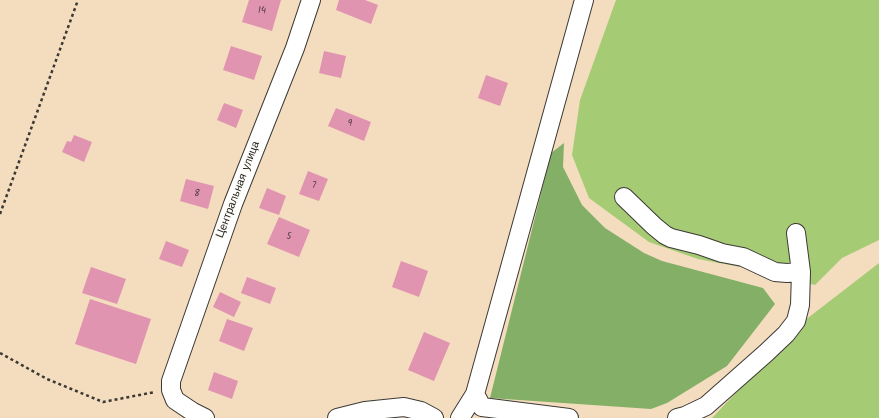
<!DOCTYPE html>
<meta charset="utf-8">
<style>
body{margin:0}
canvas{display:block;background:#f4dcbf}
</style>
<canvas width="879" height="418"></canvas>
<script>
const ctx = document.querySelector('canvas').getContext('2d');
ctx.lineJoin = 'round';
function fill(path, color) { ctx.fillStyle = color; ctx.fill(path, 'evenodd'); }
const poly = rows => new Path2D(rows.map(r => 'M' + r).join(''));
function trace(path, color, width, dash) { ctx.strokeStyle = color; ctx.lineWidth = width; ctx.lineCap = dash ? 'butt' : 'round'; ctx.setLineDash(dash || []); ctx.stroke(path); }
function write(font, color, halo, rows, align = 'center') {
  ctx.font = font + ' Kalam,sans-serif'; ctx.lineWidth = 3; ctx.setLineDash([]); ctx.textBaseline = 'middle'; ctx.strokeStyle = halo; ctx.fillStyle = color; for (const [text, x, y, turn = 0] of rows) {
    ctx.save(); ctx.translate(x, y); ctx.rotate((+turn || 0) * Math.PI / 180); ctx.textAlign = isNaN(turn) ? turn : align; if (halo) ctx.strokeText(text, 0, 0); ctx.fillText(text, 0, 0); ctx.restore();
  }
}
const green = poly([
 [616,0,879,0,879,240,842,258,815,285,756,270,698,259,649,242,589,198,572,155,580,100],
 [879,263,879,418,712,418,804,321]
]);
const forest = poly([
 [564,143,563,167,582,205,605,228,644,253,662,261,763,288,775,304,727,366,667,403,651,409,490,398,551,153]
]);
const building = poly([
 [249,0,281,0,272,31,242,22],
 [339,0,365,0,378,5,371,24,336,10],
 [231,46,262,56,254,80,223,70],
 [324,51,346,56,341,78,319,73],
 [486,75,508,83,500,106,478,98],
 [224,103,243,110,236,128,217,120],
 [336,108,371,122,364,141,328,126],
 [74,135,92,142,84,162,62,152,67,141,71,142],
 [308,171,328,179,319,201,299,194],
 [186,179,214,186,208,209,180,201],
 [267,188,286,196,279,215,259,208],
 [279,217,310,230,299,257,267,244],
 [166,241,189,250,182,267,159,259],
 [401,261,428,271,419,297,392,287],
 [91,267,126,279,117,304,82,293],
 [247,277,276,288,270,304,241,293],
 [220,292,241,302,234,317,213,307],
 [90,299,151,319,136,364,75,344],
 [227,319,253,328,244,351,219,341],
 [424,332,450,343,434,381,408,370],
 [214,372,238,381,232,399,208,390]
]);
const path = poly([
 [0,214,78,0],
 [0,353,47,379,103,402,155,392]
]);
const minor = poly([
 [624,197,654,226,665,235,671,238,699,245,722,253,743,257,775,272,787,273,801,272],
 [475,394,482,407,569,418],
 [205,418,193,412,175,400,171,390,171,381,233,204,295,48,311,0],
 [337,418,365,411,404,407,421,411,434,418],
 [460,418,475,394,584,0],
 [677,418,685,416,706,406,766,353,786,334,796,321,800,305,801,272,796,233]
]);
const numberNames = [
 ["14",262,11],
 ["9",350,124],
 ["7",314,186],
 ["8",197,194],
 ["5",289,237]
];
const streetNames = [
 ["Центральная улица",239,190,-69]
];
fill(green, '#a5cb75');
fill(forest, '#84af66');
fill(building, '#e194b0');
trace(minor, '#3c3934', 20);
trace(path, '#3c3934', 2.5, [3, 3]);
trace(minor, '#fff', 18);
write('9px', '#4d3a41', null, numberNames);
write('11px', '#1c1c1c', '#fdfcf7', streetNames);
</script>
